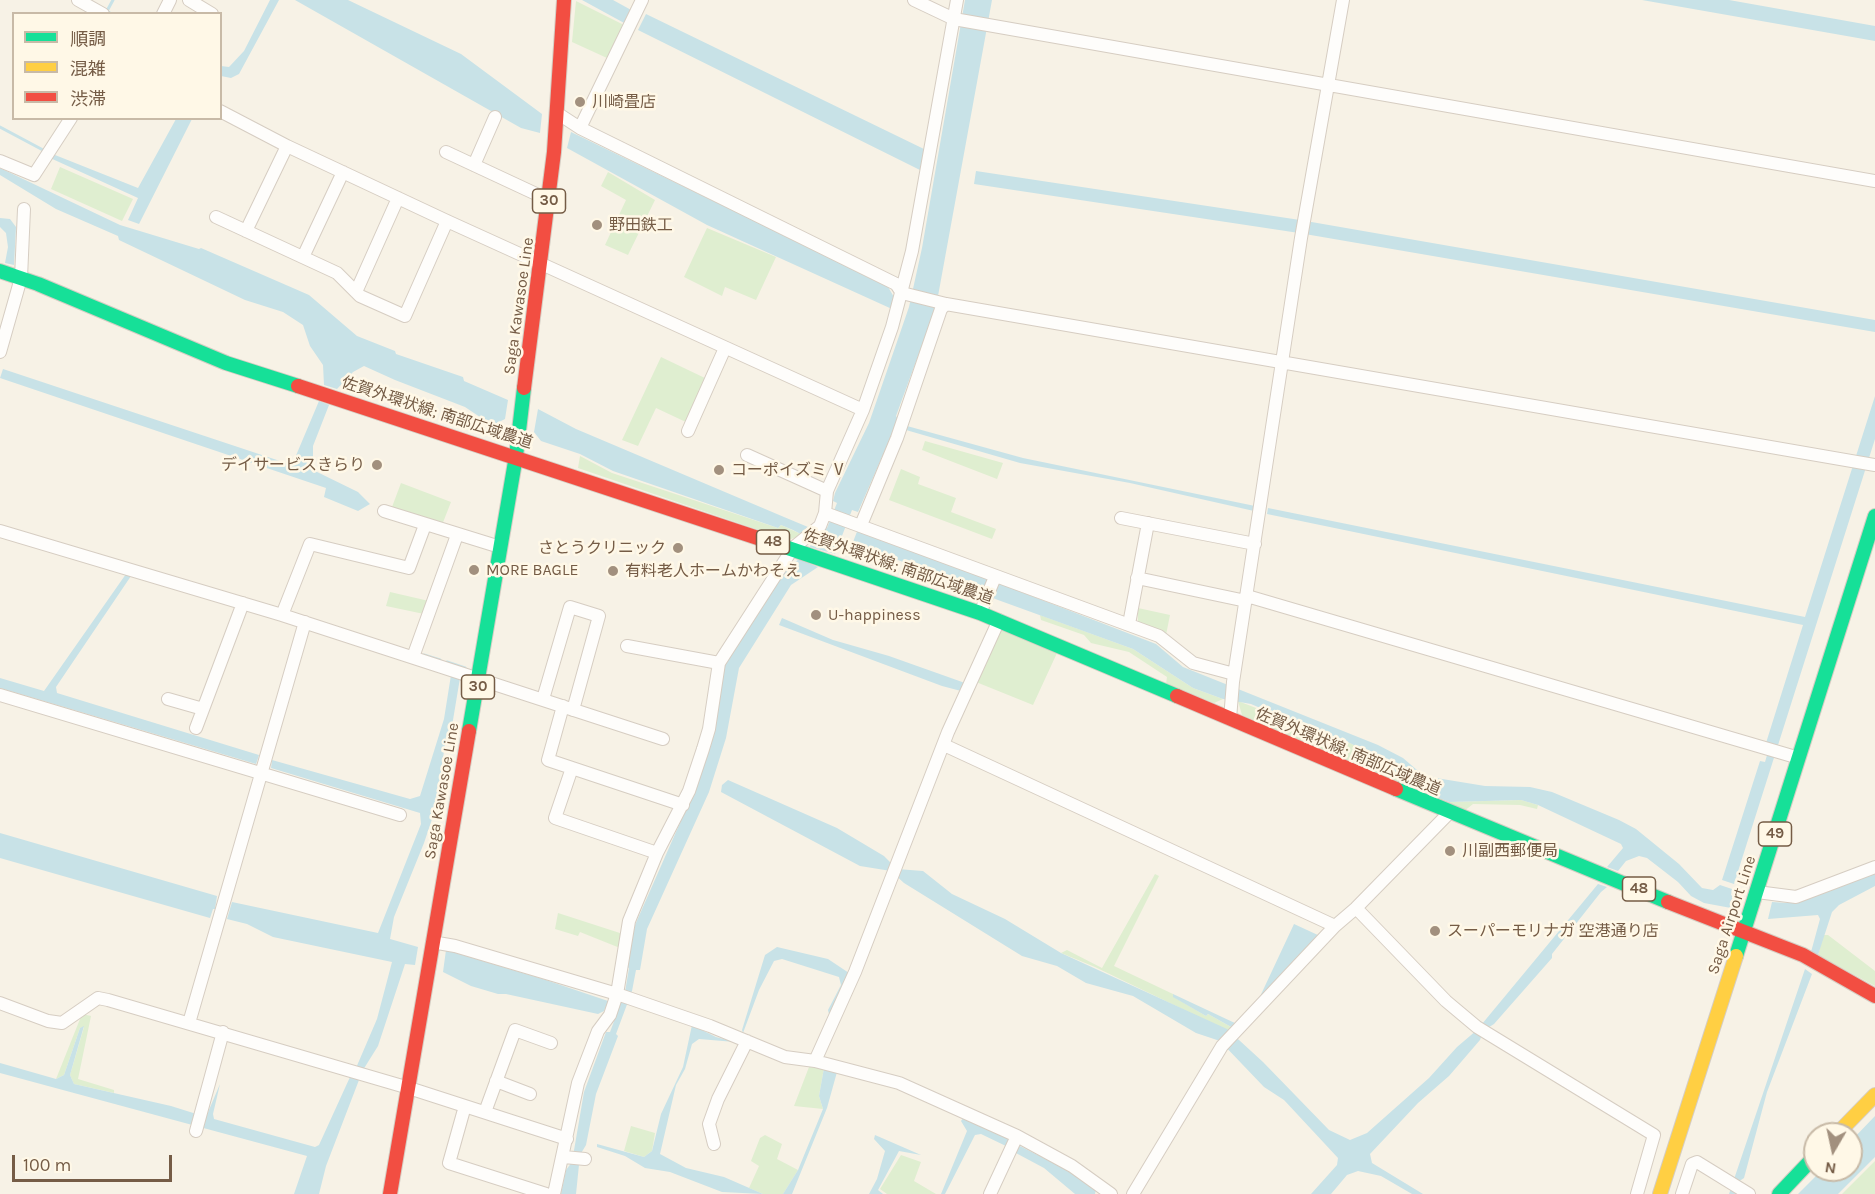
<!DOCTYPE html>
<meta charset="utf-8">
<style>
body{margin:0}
#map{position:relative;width:1875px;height:1194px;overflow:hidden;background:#f7f2e6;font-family:Karla,"Noto Sans JP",sans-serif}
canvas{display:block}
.legend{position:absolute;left:12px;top:12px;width:210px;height:108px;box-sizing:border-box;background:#fff8e7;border:2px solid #c8baa7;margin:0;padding:8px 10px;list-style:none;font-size:18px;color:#755c46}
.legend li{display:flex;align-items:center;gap:12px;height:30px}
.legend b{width:30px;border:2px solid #c8baa7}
.north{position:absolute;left:1803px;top:1122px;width:60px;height:60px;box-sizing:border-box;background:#fff8e7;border:2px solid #c8baa7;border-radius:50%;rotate:189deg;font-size:16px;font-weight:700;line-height:24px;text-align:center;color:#755c46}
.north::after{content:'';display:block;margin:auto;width:21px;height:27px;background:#a2907e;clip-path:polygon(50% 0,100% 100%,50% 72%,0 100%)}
.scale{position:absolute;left:12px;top:1155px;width:160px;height:27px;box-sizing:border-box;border:3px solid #755c46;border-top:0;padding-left:8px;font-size:18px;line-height:21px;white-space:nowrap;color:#755c46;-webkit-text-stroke:4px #fff8e7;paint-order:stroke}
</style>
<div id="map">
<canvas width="1875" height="1194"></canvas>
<ul class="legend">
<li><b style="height:8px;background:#16e098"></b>順調</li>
<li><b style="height:8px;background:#ffcf43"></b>混雑</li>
<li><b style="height:8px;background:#f24e42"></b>渋滞</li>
</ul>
<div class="north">N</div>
<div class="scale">100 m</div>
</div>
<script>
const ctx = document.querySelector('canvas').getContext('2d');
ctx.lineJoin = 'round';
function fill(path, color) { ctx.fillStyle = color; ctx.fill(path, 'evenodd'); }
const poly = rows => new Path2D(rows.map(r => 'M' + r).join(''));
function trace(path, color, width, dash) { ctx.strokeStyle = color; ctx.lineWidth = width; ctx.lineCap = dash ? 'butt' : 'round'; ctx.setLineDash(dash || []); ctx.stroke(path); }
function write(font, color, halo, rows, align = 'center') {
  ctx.font = font + ' Karla,"Noto Sans JP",sans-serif'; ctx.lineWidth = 5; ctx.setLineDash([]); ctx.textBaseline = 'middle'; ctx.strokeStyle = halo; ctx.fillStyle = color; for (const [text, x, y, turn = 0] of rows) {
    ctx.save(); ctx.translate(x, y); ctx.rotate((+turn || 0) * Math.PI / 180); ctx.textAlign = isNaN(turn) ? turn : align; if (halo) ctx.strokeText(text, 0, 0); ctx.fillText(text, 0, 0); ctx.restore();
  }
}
const green = poly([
 [576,1,624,25,607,58,572,42],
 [60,167,133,199,122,221,51,189],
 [608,172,655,200,628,255,605,245,626,200,601,186],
 [707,228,776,257,756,300,725,287,722,296,684,277],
 [661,357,707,379,688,423,656,408,638,446,622,440],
 [925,441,1003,463,997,479,922,450],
 [580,456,612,473,778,528,781,525,803,535,788,540,578,468],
 [901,469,920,477,918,484,956,498,951,512,996,529,992,539,889,500],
 [401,483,451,502,442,525,392,507],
 [390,592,429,601,424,614,386,606],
 [1138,608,1170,615,1166,635,1138,622],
 [1040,615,1133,649,1193,688,1223,699,1214,703,1166,684,1167,677,1129,652,1091,643,1084,635,1041,620],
 [1000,629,1057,653,1033,705,976,682],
 [1238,701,1300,725,1279,721,1324,742,1322,737,1350,743,1378,758,1404,778,1409,786,1449,802,1521,800,1538,805,1537,809,1520,805,1473,804,1463,812,1242,715],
 [1155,874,1159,876,1114,966,1173,994,1174,997,1206,1016,1208,1014,1233,1028,1230,1032,1095,967,1061,953,1067,950,1102,968],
 [558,913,623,934,620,948,580,932,578,936,555,929],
 [1823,935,1828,935,1875,971,1875,986,1818,955],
 [82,1014,91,1016,78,1079,114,1090,114,1093,74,1084,70,1075,84,1027,80,1028,64,1075,56,1079],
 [809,1067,824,1068,819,1096,823,1109,794,1106],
 [631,1126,655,1133,652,1151,644,1157,624,1151],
 [765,1135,782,1144,777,1159,798,1170,783,1194,763,1194,749,1188,759,1166,751,1161,760,1138],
 [901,1155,921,1162,914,1181,936,1194,887,1194,880,1189],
 [1875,1161,1875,1194,1842,1194]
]);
const water = poly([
 [270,0,279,0,239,74,231,78,221,76,221,66,229,67,244,51],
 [295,0,348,0,461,54,542,114,540,133,521,128],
 [582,0,613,0,633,11,626,24],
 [965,0,992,0,936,307,896,416,898,419,896,425,858,512,852,510,835,554,810,547,812,540,793,530,781,525,778,528,613,471,580,454,541,441,534,432,538,409,576,429,784,517,820,532,827,528,837,503,833,501,835,493,869,423,909,307,922,248],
 [1642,0,1729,0,1875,26,1875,41],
 [646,14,926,150,922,171,638,30],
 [176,119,192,119,139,224,128,220,138,198,48,157,50,153,138,188],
 [571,132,887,285,895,299,892,309,707,225,567,148],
 [0,168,120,225,199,249,201,248,309,295,357,336,395,351,396,354,463,377,464,381,508,400,505,419,495,424,486,421,465,407,395,380,364,366,353,372,337,389,324,385,323,365,310,346,303,325,283,312,245,300,119,240,118,236,56,209,0,175],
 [976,171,1300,220,1875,320,1875,332,1299,233,974,184],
 [0,218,10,219,16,227,14,265,5,263,8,247,6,233,0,227],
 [3,369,292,465,319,401,329,405,313,446,313,470,358,492,370,504,358,511,324,497,326,488,0,378],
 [1875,396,1875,439,1734,884,1722,880,1760,761,1765,762,1770,745,1766,743,1803,625,1267,514,1268,508,1805,617],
 [907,426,1023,458,1255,506,1254,511,1130,483,1020,463,906,430],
 [858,529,1156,644,1183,667,1378,745,1403,758,1424,776,1485,786,1530,787,1552,792,1619,820,1636,829,1679,864,1702,888,1713,890,1720,885,1732,889,1731,895,1735,898,1731,908,1704,903,1691,896,1678,882,1647,858,1639,856,1626,861,1618,871,1607,867,1623,848,1621,844,1538,805,1521,800,1449,802,1409,786,1404,778,1378,758,1350,743,1310,733,1300,725,1251,704,1223,699,1193,688,1133,649,998,600,853,542],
 [799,559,818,567,791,585,739,668,726,738,709,792,647,929,640,970,636,970,632,991,616,1034,618,1036,596,1094,586,1145,580,1155,576,1194,561,1194,566,1170,572,1162,584,1092,606,1032,610,1032,625,992,629,968,626,967,635,925,694,791,725,664,782,573],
 [126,574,131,576,56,687,57,693,259,755,256,764,0,688,0,678,44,691],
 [782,618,833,640,889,656,965,683,961,691,942,686,779,625],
 [451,675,460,678,450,738,445,744,436,807,424,843,394,917,390,939,418,947,415,965,405,964,378,1046,363,1070,356,1068,377,1019,392,962,273,937,247,924,227,919,232,902,378,933,421,824,420,813,271,768,272,760,410,799,420,796,444,719],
 [728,780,837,828,884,856,897,869,923,871,952,894,1005,919,1061,953,1227,1029,1263,1062,1329,1130,1350,1140,1367,1133,1429,1078,1457,1047,1477,1030,1598,884,1607,887,1601,892,1552,954,1552,958,1494,1024,1483,1031,1480,1040,1449,1076,1418,1103,1370,1154,1372,1163,1423,1194,1412,1194,1381,1176,1358,1171,1347,1175,1331,1194,1311,1194,1337,1165,1338,1158,1284,1100,1264,1087,1220,1041,1196,1033,1133,996,1086,983,1057,966,1022,956,904,883,891,871,860,866,721,792,722,785],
 [0,833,217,896,215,909,213,909,210,918,0,858],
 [1875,872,1875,886,1839,905,1832,912,1818,955,1811,952,1820,919,1818,915,1768,919,1772,902,1788,903,1811,898],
 [1294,924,1320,936,1257,1003],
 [777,947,828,959,849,973,834,1012,829,1014,828,1010,841,985,839,977,782,959,774,961,759,990,743,1033,742,1030,765,955],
 [446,950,543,979,608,1001,604,1011,598,1014,506,994,498,994,471,986,443,972],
 [1805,969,1812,974,1767,1092,1744,1178,1738,1182,1742,1194,1729,1194],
 [1173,994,1237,1024,1233,1028,1208,1014,1206,1016,1173,997],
 [692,1025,716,1037,735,1042,699,1039,692,1044,685,1069,676,1085,660,1154,686,1168,724,1177,763,1194,722,1192,670,1172,645,1168,625,1156,597,1147,597,1144,644,1157,652,1151,661,1114,683,1067],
 [84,1026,70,1075,74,1084,171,1106,206,1117,220,1084,213,1114,214,1119,315,1147,319,1145,350,1077,359,1080,326,1166,319,1194,294,1194,307,1156,0,1073,0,1063,56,1079,64,1075,80,1028],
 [824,1068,837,1072,827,1108,792,1194,783,1194,798,1170,823,1109,819,1096],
 [1875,1116,1875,1157,1838,1194,1798,1194,1822,1170,1851,1170,1851,1141],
 [963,1118,1010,1140,1008,1147,981,1134,975,1135,945,1194,941,1194,967,1131,961,1121],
 [875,1135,921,1155,899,1151,878,1190,883,1194,869,1194,877,1179,885,1151,874,1139],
 [1020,1146,1061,1167,1096,1189,1095,1194,1075,1194,1044,1168,1014,1152]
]);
const stream = poly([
 [111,14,107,11,113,0],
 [0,127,43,150],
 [424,655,440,660],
 [447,662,465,668]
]);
const street = poly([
 [78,0,103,14],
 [189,0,212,14],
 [914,0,954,19,1875,181],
 [163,14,170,0],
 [220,111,287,146,447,221,863,410],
 [557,113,580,128,896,284,902,293,946,304,1875,465],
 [580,128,642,0],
 [446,152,549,200],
 [0,161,34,175,71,118],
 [474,165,495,117],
 [216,217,337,273,360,296,405,316,447,221],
 [246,231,287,146],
 [303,257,343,172],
 [356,292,398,198],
 [0,352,21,278,24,209],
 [688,431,725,348],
 [747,455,827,491],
 [384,511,500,547],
 [825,513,1159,636,1193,663,1234,674],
 [1121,518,1255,544],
 [861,525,897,438,941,309,946,304],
 [0,531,282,615,663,739],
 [1137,578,1246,601],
 [1247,596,1799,758],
 [980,613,995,577],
 [282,615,310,544,409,568,425,525],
 [1129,624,1148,523],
 [627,646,719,663],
 [413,657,457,535],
 [0,695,400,815],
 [168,699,203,709],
 [543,699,570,607,599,616,573,710],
 [563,706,548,760,683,805],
 [1230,719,1233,682,1301,238,1343,0],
 [196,728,243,603],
 [944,745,1335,926],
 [572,768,555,818,657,853],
 [1757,892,1796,897,1875,867],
 [1356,908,1446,1001,1477,1027,1654,1135,1637,1194],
 [432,942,455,946,617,994,710,1026,785,1057,815,1061,899,1083,1017,1136,1072,1166,1111,1194],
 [0,1003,48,1021,62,1023,98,998,108,1000,409,1088,567,1139],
 [189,1023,305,622],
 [815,1061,855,972,948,732,999,620],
 [496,1081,530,1094],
 [465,1106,449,1163,546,1194],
 [485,1112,515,1030,551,1043],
 [196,1131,223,1032],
 [714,1144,709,1124,718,1099,747,1041],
 [564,1157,585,1159],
 [554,1194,578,1083,598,1031,610,1015,617,994,629,921,657,853,689,791,703,749,709,729,719,663,793,548,820,526,825,513,827,491,863,410,892,327,912,251,957,0],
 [990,1194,1017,1136],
 [1133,1194,1222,1046,1335,926,1356,908,1450,812],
 [1682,1194,1692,1164,1697,1162,1749,1194]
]);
const fast = poly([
 [0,271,38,284,226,363,298,386],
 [782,546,980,613,1177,696],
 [469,731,516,456,524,388],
 [1396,789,1668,902],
 [1736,956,1875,516],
 [1779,1194,1815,1156]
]);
const slow = poly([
 [1837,1134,1875,1095],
 [1660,1194,1736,956]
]);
const jam = poly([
 [298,386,782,546],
 [524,388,554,152,564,0],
 [1177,696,1396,789],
 [1668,902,1803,955,1875,996],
 [390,1194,469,731]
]);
const markers = [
 [580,102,6,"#a2907e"],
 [597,225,6,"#a2907e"],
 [377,465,6,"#a2907e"],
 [719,470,6,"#a2907e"],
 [678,548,6,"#a2907e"],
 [474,570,6,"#a2907e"],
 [613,571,6,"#a2907e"],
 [816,615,6,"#a2907e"],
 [1450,851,6,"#a2907e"],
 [1435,931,6,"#a2907e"]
];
const shields = [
 [549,201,33],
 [773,542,33],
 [478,687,33],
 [1775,834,33],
 [1639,889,33]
];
const shieldNames = [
 ["30",549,201],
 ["48",773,542],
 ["30",478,687],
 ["49",1775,834],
 ["48",1639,889]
];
const poiNames = [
 ["川崎畳店",592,102],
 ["野田鉄工",609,225],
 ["デイサービスきらり",365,465,"right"],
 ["コーポイズミ Ⅴ",731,470],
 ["さとうクリニック",666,548,"right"],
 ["MORE BAGLE",486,570],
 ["有料老人ホームかわそえ",625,571],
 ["U-happiness",828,615],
 ["川副西郵便局",1462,851],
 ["スーパーモリナガ 空港通り店",1447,931]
];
const streetNames = [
 ["Saga Kawasoe Line",519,306,-82],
 ["佐賀外環状線; 南部広域農道",437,413,18],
 ["佐賀外環状線; 南部広域農道",898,567,19],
 ["佐賀外環状線; 南部広域農道",1348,752,23],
 ["Saga Kawasoe Line",442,791,-80],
 ["Saga Airport Line",1732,915,-72]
];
fill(green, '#dfeed0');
fill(water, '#c8e2e7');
trace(stream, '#c8e2e7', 3);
trace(street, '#d6cdc2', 14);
trace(fast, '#d5cdc3', 16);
trace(slow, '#d5cdc3', 16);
trace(jam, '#d5cdc3', 16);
trace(street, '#fefdfb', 12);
trace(fast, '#16e098', 14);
trace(slow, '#ffcf43', 14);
trace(jam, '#f24e42', 14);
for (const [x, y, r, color] of markers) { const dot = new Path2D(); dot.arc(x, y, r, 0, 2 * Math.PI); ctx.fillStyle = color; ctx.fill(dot); trace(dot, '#fff8e7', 2); }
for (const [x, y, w] of shields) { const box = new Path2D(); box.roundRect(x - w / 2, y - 12, w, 24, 4.5); ctx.fillStyle = '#fff8e7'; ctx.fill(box); trace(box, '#755c46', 1.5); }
write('bold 15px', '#755c46', null, shieldNames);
write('16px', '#755c46', '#fff8e7', poiNames, 'left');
write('16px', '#755c46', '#fff8e7', streetNames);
</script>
